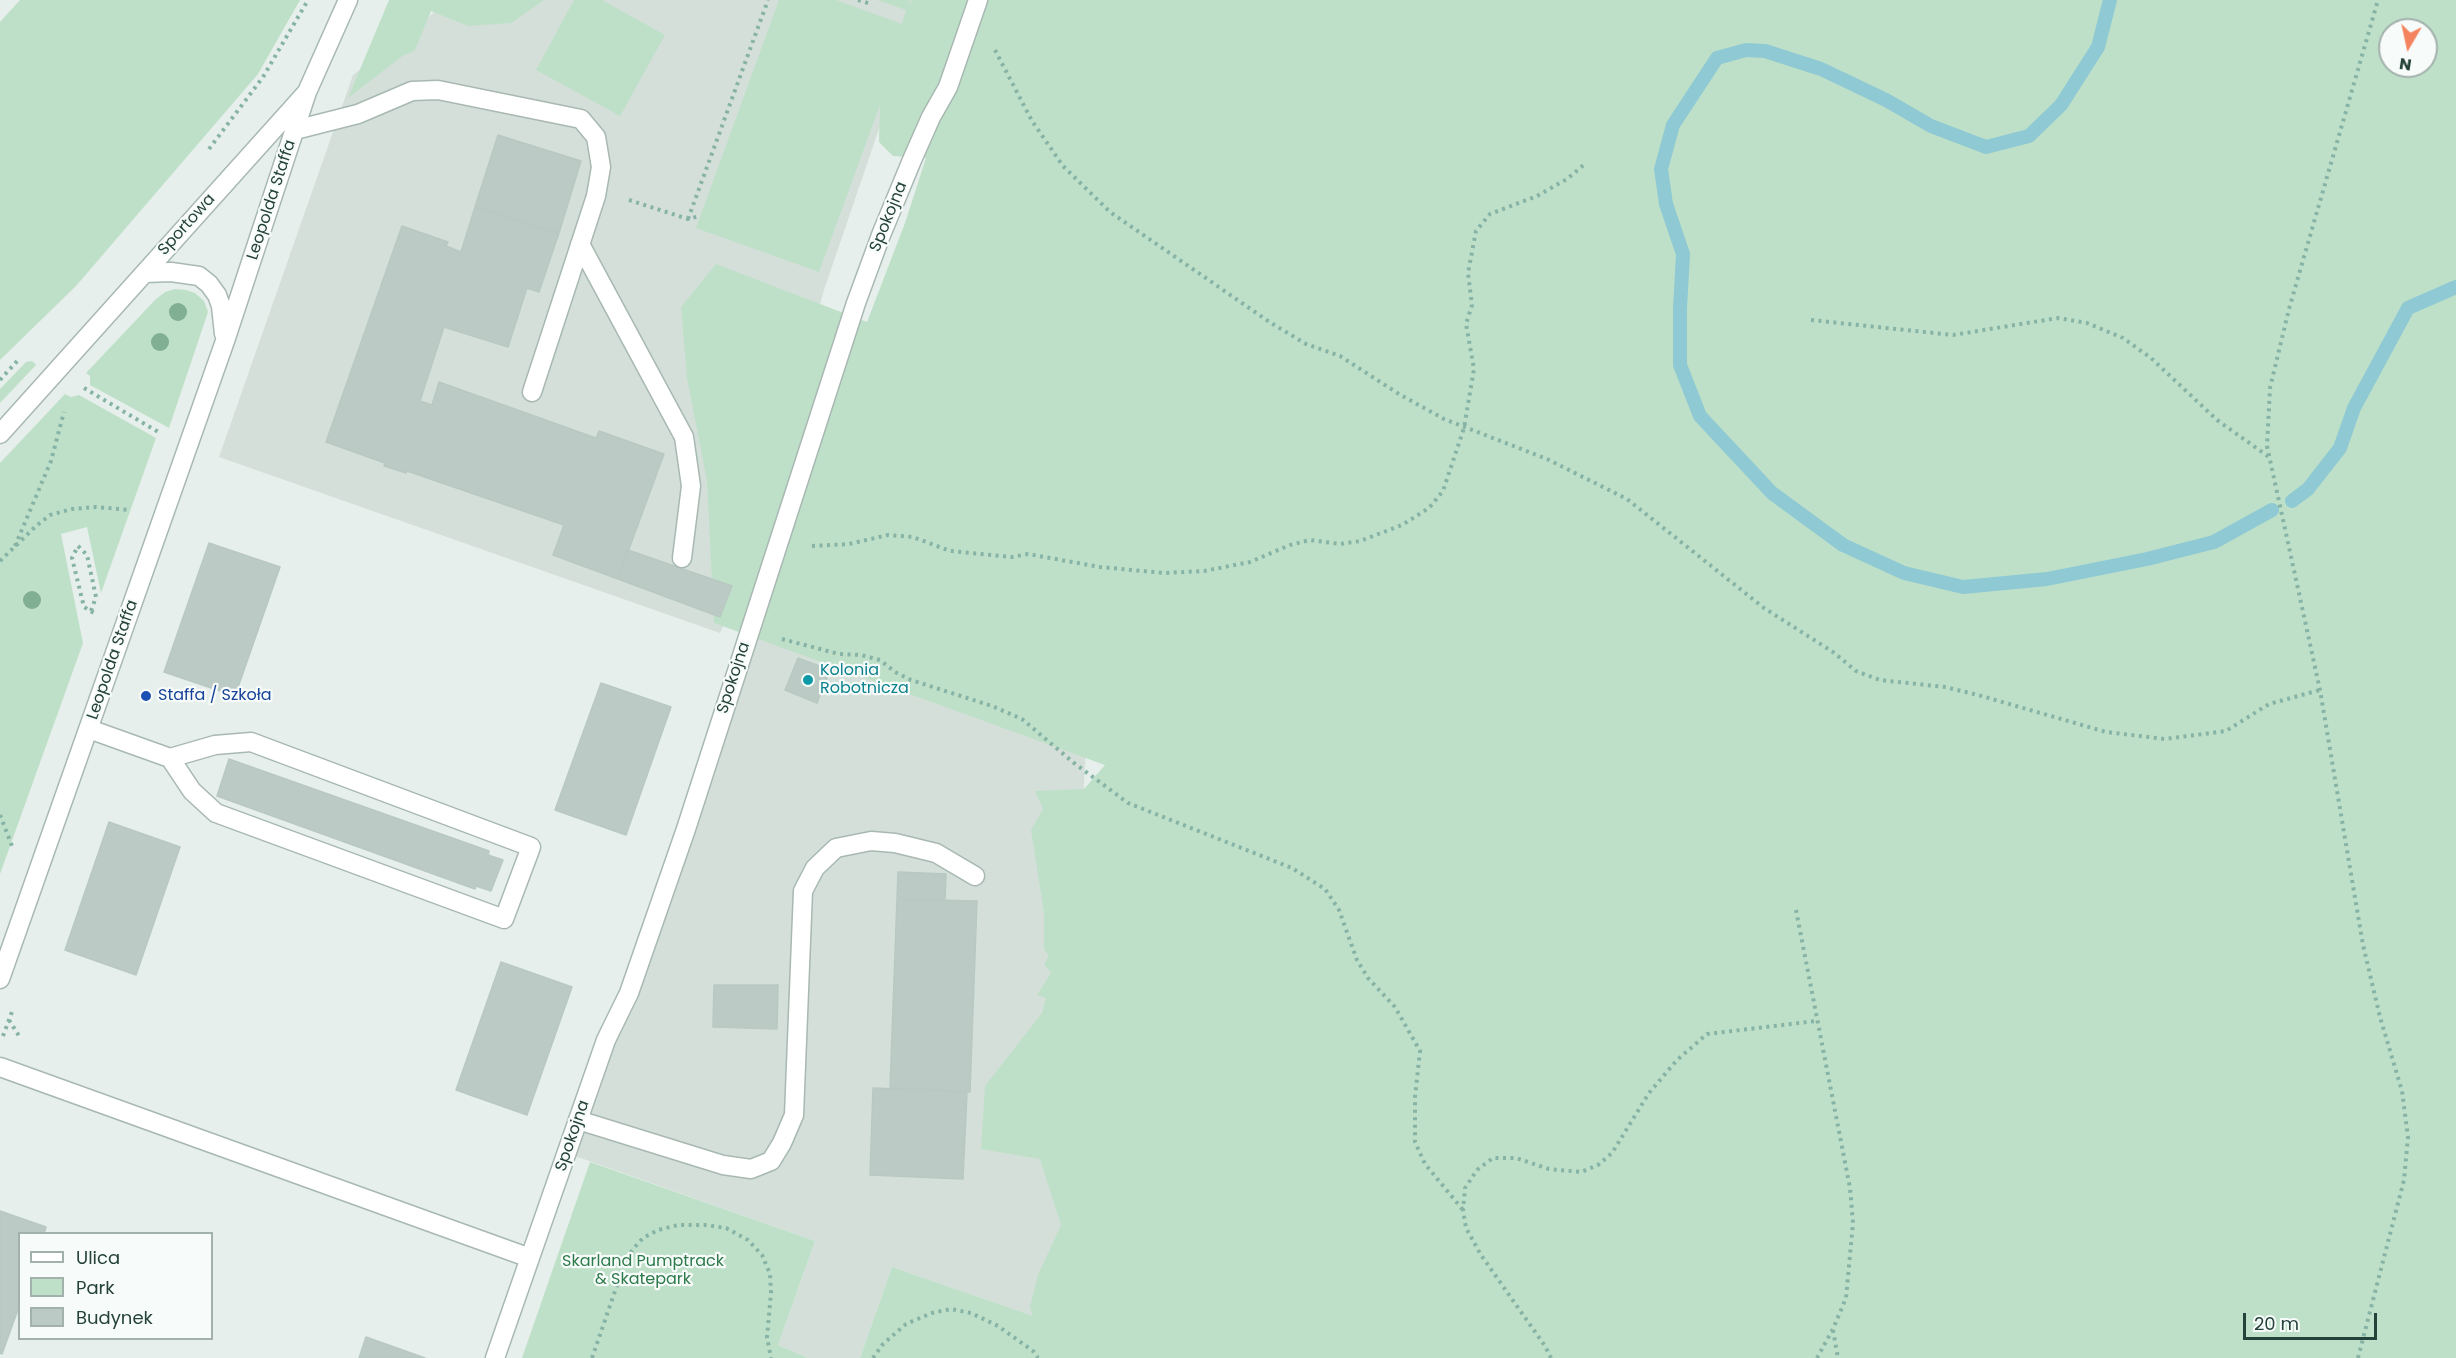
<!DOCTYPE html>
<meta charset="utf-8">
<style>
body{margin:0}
#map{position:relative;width:2456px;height:1358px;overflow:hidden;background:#e6efeb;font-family:Poppins,sans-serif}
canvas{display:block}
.legend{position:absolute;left:18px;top:1232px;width:195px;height:108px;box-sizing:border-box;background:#f7fbf9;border:2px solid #a3b1ad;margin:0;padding:8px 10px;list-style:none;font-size:18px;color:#24423a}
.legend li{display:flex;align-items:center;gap:12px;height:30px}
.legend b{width:30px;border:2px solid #a3b1ad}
.north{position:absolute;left:2378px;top:18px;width:60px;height:60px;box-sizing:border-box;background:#f7fbf9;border:2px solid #a3b1ad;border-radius:50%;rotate:189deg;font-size:16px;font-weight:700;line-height:24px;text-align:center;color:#24423a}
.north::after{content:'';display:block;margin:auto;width:21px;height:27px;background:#f4845f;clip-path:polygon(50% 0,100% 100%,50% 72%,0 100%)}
.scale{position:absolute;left:2243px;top:1313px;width:134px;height:27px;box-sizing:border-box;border:3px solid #24423a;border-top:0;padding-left:8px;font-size:18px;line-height:21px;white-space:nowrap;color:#24423a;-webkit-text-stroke:4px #f7fbf9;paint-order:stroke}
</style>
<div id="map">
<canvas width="2456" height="1358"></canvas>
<ul class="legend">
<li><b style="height:8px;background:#fff"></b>Ulica</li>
<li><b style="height:16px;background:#bfe0c8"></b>Park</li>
<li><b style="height:16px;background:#bbcac4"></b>Budynek</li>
</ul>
<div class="north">N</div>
<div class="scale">20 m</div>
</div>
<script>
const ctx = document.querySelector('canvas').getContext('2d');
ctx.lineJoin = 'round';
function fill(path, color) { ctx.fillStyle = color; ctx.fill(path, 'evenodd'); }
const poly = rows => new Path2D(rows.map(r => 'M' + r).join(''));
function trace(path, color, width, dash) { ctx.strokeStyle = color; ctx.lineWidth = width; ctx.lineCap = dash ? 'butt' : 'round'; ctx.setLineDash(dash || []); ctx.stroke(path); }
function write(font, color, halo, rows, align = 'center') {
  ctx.font = font + ' Poppins,sans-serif'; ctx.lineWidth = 4.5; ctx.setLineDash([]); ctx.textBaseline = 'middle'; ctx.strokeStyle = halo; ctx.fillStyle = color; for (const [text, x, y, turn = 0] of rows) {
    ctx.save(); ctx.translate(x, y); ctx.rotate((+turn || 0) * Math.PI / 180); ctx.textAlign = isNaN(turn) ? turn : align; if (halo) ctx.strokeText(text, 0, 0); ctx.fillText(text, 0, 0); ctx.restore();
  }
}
const built = poly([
 [450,0,923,0,824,290,737,598,720,633,219,457,353,75],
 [767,610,1087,722,1058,1325,892,1267,860,1358,808,1358,778,1345,815,1241,575,1156]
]);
const green = poly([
 [20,0,300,0,258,74,76,286,0,360,0,22],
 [389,0,544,0,511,23,468,26,431,11,415,50,401,57,348,98],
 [574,0,602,0,665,35,620,116,536,70],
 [779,0,836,0,902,24,906,10,877,0,910,0,909,5,912,0,2456,0,2456,1358,860,1358,892,1267,1033,1316,1030,1307,1038,1275,1061,1225,1040,1159,981,1149,985,1086,1042,1013,1046,998,1037,995,1051,973,1044,964,1049,956,1044,949,1044,913,1031,830,1043,809,1035,791,1084,789,1105,765,714,623,707,481,687,378,681,307,716,264,867,322,905,223,926,158,893,156,879,142,880,105,819,272,696,228],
 [2390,30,2426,30,2426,66,2390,66],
 [175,289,186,290,195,293,204,301,208,312,169,428,90,385,90,376,86,373,155,300,165,292],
 [32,361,36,365,0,403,0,389,26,362],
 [65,394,71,397,79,395,156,438,101,593,87,527,61,534,83,643,0,874,0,463],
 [590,1162,815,1241,778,1345,808,1358,522,1358]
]);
const stream = poly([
 [2110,0,2098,47,2061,105,2029,136,1986,147,1931,126,1886,100,1821,69,1765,51,1746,50,1717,58,1673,125,1661,169,1666,204,1683,254,1680,308,1680,365,1700,416,1772,493,1843,545,1904,573,1963,587,2047,579,2147,559,2214,542,2272,510],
 [2292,501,2308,489,2340,448,2354,408,2408,308,2456,287]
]);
const building = poly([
 [498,135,581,161,559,233,475,207,498,135],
 [475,207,559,233,539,292,527,288,508,347,444,327,420,401,432,405,439,382,596,438,599,431,664,454,618,579,553,555,564,525,407,471,406,473,384,466,385,463,326,442,402,226,448,242,446,246,461,252,475,207],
 [209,543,280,567,235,696,164,672,209,543],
 [628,550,732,586,720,617,618,579,628,550],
 [798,658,830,670,817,703,785,690,798,658],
 [601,683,671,707,626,835,555,810,601,683],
 [229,759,489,851,488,855,503,860,491,891,476,886,475,889,217,796,229,759],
 [109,822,180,847,136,975,65,950,109,822],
 [898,872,946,874,945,900,897,899,898,872],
 [897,899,977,901,970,1092,890,1088,897,899],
 [501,962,572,987,527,1115,456,1090,501,962],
 [714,985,778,985,777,1029,713,1027,714,985],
 [873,1088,967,1092,963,1179,870,1175,873,1088],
 [0,1211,46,1227,44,1234,20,1234,20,1304,2,1354,0,1353,0,1211],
 [366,1337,425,1358,359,1358,366,1337]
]);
const path = poly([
 [858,0,871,4],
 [995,50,1032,121,1063,166,1110,212,1271,323,1306,344,1340,356,1399,394,1444,419,1547,459,1627,499,1764,608,1833,652,1856,671,1880,680,1945,687,1978,695,2106,732,2165,739,2226,731,2269,704,2320,690],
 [209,149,263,77,308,0],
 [629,200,688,219,700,216],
 [688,219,768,0],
 [1811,320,1953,335,2058,318,2087,323,2123,338,2151,358,2217,420,2269,457],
 [0,380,19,359],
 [84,388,160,433],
 [15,546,51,461,64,412],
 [812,546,849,544,888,535,913,537,950,551,1012,557,1028,554,1100,567,1164,573,1204,571,1250,562,1290,545,1310,540,1340,544,1360,541,1402,525,1429,508,1443,491,1464,428,1474,369,1466,324,1472,305,1468,273,1476,231,1490,214,1537,196,1567,179,1586,163],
 [0,561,36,526,50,515,72,509,96,507,130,510],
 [91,611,96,597,87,555,78,546,72,558,84,607,94,613],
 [782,639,839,654,861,655,880,660,895,672,911,680,992,706,1022,719,1074,763,1128,803,1292,868,1325,889,1339,910,1357,960,1368,978,1395,1007,1420,1051,1415,1097,1415,1142,1425,1164,1463,1210],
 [0,815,12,846],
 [1796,910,1850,1188,1853,1223,1846,1298,1833,1329,1817,1358],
 [9,1020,21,1039],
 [3,1036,13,1009],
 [1833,1330,1838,1358],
 [592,1358,626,1259,634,1248,643,1238,658,1230,678,1225,705,1225,726,1228,748,1240,762,1255,770,1274,771,1293,767,1337,771,1358],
 [873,1358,883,1344,906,1324,932,1313,951,1309,971,1313,998,1326,1033,1351,1038,1358],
 [1551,1358,1545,1346,1481,1255,1466,1228,1463,1210,1465,1188,1477,1170,1493,1158,1516,1158,1549,1169,1581,1172,1598,1165,1612,1153,1649,1093,1677,1060,1707,1034,1816,1021],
 [2358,1358,2404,1180,2408,1137,2402,1091,2380,1017,2363,945,2320,690,2267,446,2270,388,2289,309,2378,0]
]);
const service = poly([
 [295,130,358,114,412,91,438,90,581,119,596,137,601,167,596,196,532,392],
 [580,244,684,437,691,486,682,558],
 [89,729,170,758,192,791,216,813,504,919,531,847,251,742,215,745,170,758],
 [578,1120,723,1165,751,1169,771,1161,782,1143,794,1115,803,891,815,868,836,848,871,841,895,843,936,853,975,876]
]);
const minor = poly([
 [145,273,171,272,199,276,209,284,217,295,221,306,224,334],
 [0,434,307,92,348,0],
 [0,979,225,341,307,92],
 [0,1067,530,1258],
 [495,1358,606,1040,629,993,686,829,856,303,881,235,912,160,931,117,948,87,978,0]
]);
const trees = [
 [178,312],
 [160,342],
 [32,600]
];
const markers = [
 [808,680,6,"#0f9aa8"],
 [146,696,6,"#1a4fb4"]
];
const streetNames = [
 ["Leopolda Staffa",272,200,-72],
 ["Spokojna",889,217,-68],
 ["Sportowa",187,225,-48],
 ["Leopolda Staffa",113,660,-71],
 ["Spokojna",734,678,-72],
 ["Spokojna",573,1136,-71]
];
const cultureNames = [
 ["Kolonia",820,671],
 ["Robotnicza",820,689]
];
const transitNames = [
 ["Staffa / Szkoła",158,696]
];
const parkNames = [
 ["Skarland Pumptrack",643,1262],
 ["& Skatepark",643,1280]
];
fill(built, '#d4dfda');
fill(green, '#bfe0c8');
trace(stream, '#8ec9d4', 14);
fill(building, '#bbcac4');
trace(building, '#b8c9c2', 1.5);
trace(service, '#a8b8b2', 21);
trace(minor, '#a8b8b2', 21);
trace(path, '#86b3a5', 4, [3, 4.5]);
trace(service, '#fff', 18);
trace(minor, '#fff', 18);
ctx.fillStyle = '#80af93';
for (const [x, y] of trees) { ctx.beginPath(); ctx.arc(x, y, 9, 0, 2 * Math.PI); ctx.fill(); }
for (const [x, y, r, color] of markers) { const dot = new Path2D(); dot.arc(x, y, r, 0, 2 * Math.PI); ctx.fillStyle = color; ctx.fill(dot); trace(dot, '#f7fbf9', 2); }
write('16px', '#24423a', '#f7fbf9', streetNames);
write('16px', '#0d838f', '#f7fbf9', cultureNames, 'left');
write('16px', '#164399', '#f7fbf9', transitNames, 'left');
write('16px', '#2d7a4b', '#f7fbf9', parkNames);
</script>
